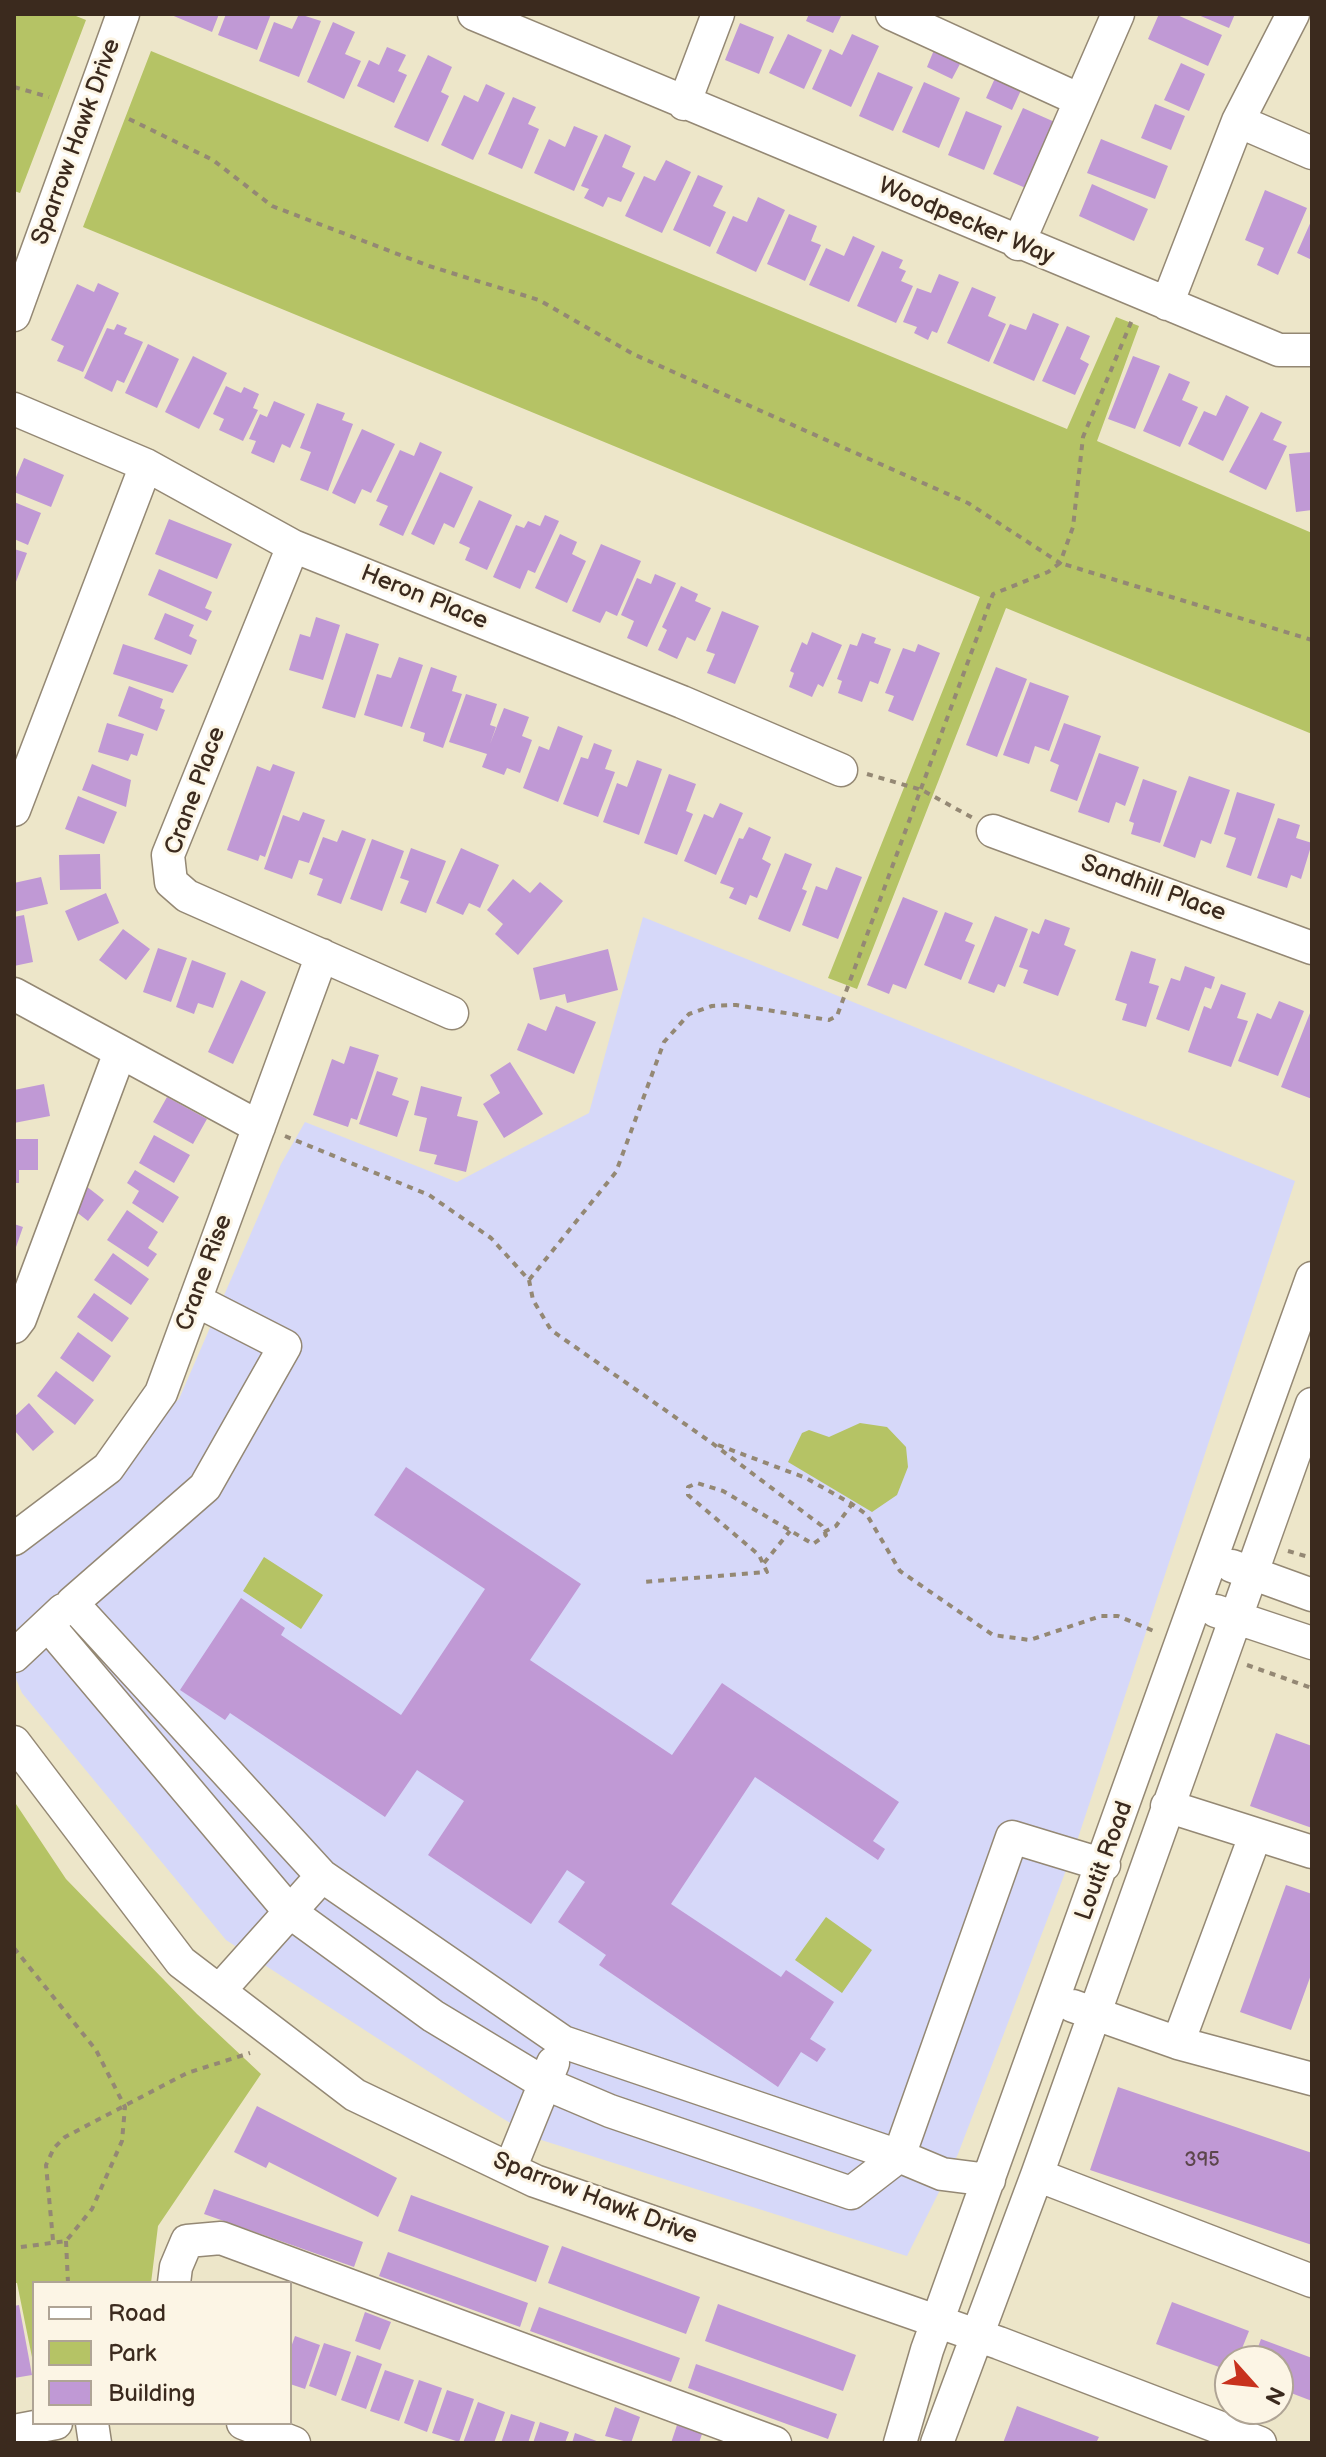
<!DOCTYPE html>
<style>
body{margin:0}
#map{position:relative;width:1326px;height:2457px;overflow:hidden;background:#ede6c9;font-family:"Balsamiq Sans",sans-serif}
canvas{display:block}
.frame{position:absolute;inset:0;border:16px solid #3b2a1e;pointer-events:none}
.legend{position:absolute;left:32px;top:2281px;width:260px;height:144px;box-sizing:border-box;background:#fcf5e5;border:2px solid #afa495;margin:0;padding:10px 14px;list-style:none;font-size:24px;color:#3b2a1e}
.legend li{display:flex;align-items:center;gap:16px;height:40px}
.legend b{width:40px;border:2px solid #afa495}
.north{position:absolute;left:1214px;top:2345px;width:80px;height:80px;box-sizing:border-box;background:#fcf5e5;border:2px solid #afa495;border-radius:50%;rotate:117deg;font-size:22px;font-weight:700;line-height:32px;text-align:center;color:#3b2a1e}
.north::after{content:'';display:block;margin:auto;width:28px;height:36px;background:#c8321e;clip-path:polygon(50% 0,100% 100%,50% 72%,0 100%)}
</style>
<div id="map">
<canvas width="1326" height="2457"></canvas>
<div class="frame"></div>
<ul class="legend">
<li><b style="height:10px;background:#fff"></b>Road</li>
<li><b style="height:22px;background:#b5c365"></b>Park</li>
<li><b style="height:22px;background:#c099d5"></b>Building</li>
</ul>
<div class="north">N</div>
</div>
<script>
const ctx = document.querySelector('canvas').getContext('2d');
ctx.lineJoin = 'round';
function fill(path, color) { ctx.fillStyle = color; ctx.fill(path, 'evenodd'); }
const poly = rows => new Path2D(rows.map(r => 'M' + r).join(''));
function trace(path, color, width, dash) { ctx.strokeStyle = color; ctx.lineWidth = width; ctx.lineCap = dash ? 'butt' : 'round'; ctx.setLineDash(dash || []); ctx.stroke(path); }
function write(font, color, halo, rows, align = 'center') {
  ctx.font = font + ' "Balsamiq Sans",sans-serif'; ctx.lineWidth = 6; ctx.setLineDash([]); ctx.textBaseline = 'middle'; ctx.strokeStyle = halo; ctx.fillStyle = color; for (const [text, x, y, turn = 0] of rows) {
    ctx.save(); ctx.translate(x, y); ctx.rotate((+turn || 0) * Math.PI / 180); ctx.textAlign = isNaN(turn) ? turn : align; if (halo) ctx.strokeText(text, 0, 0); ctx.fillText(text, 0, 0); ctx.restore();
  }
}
const built = poly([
 [643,917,1295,1181,1076,1844,958,2154,907,2256,535,2138,474,2101,226,1940,22,1693,14,1674,14,1547,179,1399,281,1164,305,1122,457,1182,589,1113]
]);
const green = poly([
 [14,14,71,14,86,20,20,193,14,191],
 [151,51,1067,429,1116,317,1139,326,1097,441,1312,533,1312,734,1006,608,857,989,828,978,980,597,83,227],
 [860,1423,887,1427,906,1447,908,1467,897,1495,872,1512,788,1462,802,1433,809,1430,829,1437],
 [264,1557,323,1595,301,1629,243,1591],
 [14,1801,66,1879,197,2014,261,2074,158,2226,151,2283,34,2283,34,2367,17,2283,14,2283],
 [826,1917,872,1950,842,1993,795,1960]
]);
const building = poly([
 [169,14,219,14,212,32],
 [226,14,271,14,257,50,218,35],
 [299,14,321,21,299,77,259,61,274,22,292,29],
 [809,14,842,14,833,33,806,21],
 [1159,14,1175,14,1222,35,1208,66,1148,39],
 [1196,14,1235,14,1229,28],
 [333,22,355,32,345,54,361,61,344,99,307,82],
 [740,23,774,37,759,74,725,60],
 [788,34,822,50,804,89,769,73],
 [852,34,879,46,851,107,812,89,830,49,842,55],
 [387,47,406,55,398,71,407,75,394,103,357,86,369,60,379,65],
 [934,50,961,62,952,79,927,67],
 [428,55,452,67,441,92,449,96,428,142,394,127],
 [1181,63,1205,74,1189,111,1164,100],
 [878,72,913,87,893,131,859,116],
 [996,76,1022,88,1012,110,986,98],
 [924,82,960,98,939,148,902,132],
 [486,84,505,93,473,160,441,145,464,95,478,102],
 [513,97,536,107,528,124,539,129,522,169,488,154],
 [1155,104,1185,116,1171,150,1141,138],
 [1023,108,1057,123,1028,189,993,174],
 [966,111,1002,126,984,170,948,155],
 [574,126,598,136,574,191,534,173,549,139,565,147],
 [605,134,631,146,622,167,635,173,621,202,608,197,603,207,584,198,589,189,581,186],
 [1101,139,1168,166,1155,199,1087,173],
 [666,160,691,172,662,233,625,216,644,176,655,181],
 [698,175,723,186,713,206,726,212,710,247,673,230],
 [1092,184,1148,209,1134,241,1079,216],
 [1265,190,1307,208,1278,275,1257,265,1264,248,1245,240],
 [758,197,785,210,756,272,716,253,733,216,747,222],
 [789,214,817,226,811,241,821,245,805,281,767,264],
 [1312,219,1312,260,1297,253],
 [853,236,875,246,849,302,809,285,826,248,844,256],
 [882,251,903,260,899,268,906,271,901,281,913,286,896,323,857,306],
 [939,274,959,282,937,333,932,331,928,340,914,333,917,327,903,322,917,288,931,293],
 [98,283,119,293,83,372,57,361,64,346,51,340,77,284,94,292],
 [972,287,996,297,988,316,1006,324,989,362,947,343],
 [1033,313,1059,324,1034,381,993,363,1010,324,1026,330],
 [117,324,127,328,124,334,143,342,124,383,117,380,112,392,84,378,107,328,114,330],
 [1067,326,1090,336,1080,359,1089,364,1075,395,1042,381],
 [148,344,179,359,157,408,125,393],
 [193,356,227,373,199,429,165,412],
 [1133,356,1160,366,1135,429,1108,419],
 [1169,373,1190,382,1182,400,1198,407,1180,447,1143,431],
 [226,386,241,393,244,387,259,394,253,408,258,410,243,441,219,430,224,419,213,414],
 [1226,395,1249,407,1223,461,1188,444,1204,411,1216,416],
 [274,401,305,414,290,448,282,444,274,463,251,453,256,441,249,439,260,414,267,417],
 [317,403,345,413,342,420,353,424,328,491,300,480,311,452,300,448],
 [1261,412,1282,422,1273,440,1287,446,1266,490,1229,472],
 [362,429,395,444,371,493,362,489,355,504,332,493],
 [420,442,442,452,403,536,379,525,388,506,376,501,400,450,414,456],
 [1312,452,1312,510,1296,512,1289,454],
 [24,458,64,475,51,507,14,492,14,482],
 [440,472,473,487,454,528,444,523,434,545,411,534],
 [479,500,512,515,487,570,465,560,470,548,459,543],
 [14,502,41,513,28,545,14,539],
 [545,515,559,521,535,573,528,570,520,589,493,577,516,525,524,528,528,521,540,526],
 [169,519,232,544,217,579,155,554],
 [560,534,577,542,572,554,586,561,567,603,535,588],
 [601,544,641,561,617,616,606,611,600,623,572,611],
 [14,549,27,553,14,587],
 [159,569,212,592,205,608,212,611,207,621,148,595],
 [655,574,676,583,647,647,627,638,634,621,621,615,637,578,651,584],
 [681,586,698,594,695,601,711,608,695,641,687,637,677,659,658,650,667,630,662,627],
 [722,611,759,626,735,684,707,673,715,654,706,651],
 [165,613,194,625,189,636,197,640,191,655,154,639],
 [316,617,340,625,323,680,289,670,300,634,310,637],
 [812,632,842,645,823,687,818,684,812,697,789,687,794,673,790,671,802,642,807,645],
 [346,633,379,644,355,718,322,708],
 [862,633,876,638,874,643,891,649,878,684,870,681,862,702,838,693,842,681,837,679,850,644,857,646],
 [123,644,188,665,173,693,113,674],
 [918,644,940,653,913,721,888,711,894,696,885,693,903,648,915,652],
 [399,657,423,665,402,727,364,715,377,674,391,678],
 [431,667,457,676,452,691,462,694,443,748,423,741,425,733,410,728],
 [996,667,1027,679,997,757,966,745],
 [1030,682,1069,696,1049,751,1035,746,1029,764,1003,755],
 [129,686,163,699,160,708,165,710,157,731,118,716],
 [466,694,497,704,490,725,496,727,490,744,504,708,529,717,522,736,532,740,520,773,507,768,504,775,482,767,487,754,449,742],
 [107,723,144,734,137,756,131,754,128,761,98,752],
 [1064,723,1101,736,1077,801,1050,791,1059,765,1050,761],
 [558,726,583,736,558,802,523,788,539,746,549,750],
 [594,743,612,750,605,769,615,772,598,817,563,804,581,757,588,759],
 [1099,753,1139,767,1125,806,1116,802,1109,823,1078,812],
 [637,760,662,769,639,835,603,822,617,783,627,787],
 [92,764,131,780,126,807,82,790],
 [273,764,295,772,265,857,260,855,258,861,227,850,257,766,270,771],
 [669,774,696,784,686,811,693,814,677,855,644,843],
 [1189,776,1230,790,1211,844,1201,840,1195,858,1163,846],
 [1143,779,1177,791,1160,843,1131,834,1134,823,1129,821],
 [1237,792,1275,804,1251,876,1226,867,1236,838,1224,834],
 [78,796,117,812,104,844,65,829],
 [720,803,743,813,716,875,684,861,704,814,713,818],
 [303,812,325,820,309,863,299,860,292,879,264,869,283,815,299,821],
 [1278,818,1300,825,1296,838,1312,843,1301,879,1291,875,1287,888,1257,878],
 [749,827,771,837,762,859,771,864,757,898,750,895,746,905,729,898,734,888,720,883,739,838,743,839],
 [342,830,366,839,341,904,317,895,323,879,309,874,323,837,337,842],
 [372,839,404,851,382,911,350,899],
 [411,848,446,861,426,913,400,903,409,881,400,878],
 [461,848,499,865,480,908,469,903,463,915,436,903],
 [785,853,812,864,802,889,807,891,790,932,758,919],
 [100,854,101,889,60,890,59,855],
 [836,867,862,877,838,939,802,925,816,886,827,890],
 [41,877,48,904,14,912,14,883],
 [513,879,530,893,540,882,563,901,518,955,495,934,503,924,487,910],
 [106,893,119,923,78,941,65,911],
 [903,897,938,911,906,989,893,984,889,994,867,985],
 [945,912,973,923,965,941,975,945,961,980,924,965],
 [24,915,33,962,14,966,14,917],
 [995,916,1028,929,1005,987,998,984,994,993,968,983],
 [1045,919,1070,928,1064,945,1076,950,1058,996,1023,983,1028,970,1019,967,1032,931,1039,934],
 [123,929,150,949,126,980,99,960],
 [158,948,187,958,171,1002,143,992],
 [608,949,618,990,567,1003,565,994,540,1000,533,968],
 [1131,951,1156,959,1149,983,1159,986,1146,1027,1122,1020,1127,1004,1115,1000],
 [192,960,226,973,213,1008,198,1003,194,1014,176,1007],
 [1185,966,1215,977,1211,989,1205,987,1189,1031,1156,1019,1171,978,1180,981],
 [241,980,266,992,233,1064,208,1052],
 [1221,984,1246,993,1237,1018,1248,1021,1231,1067,1188,1052,1204,1006,1211,1009],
 [1279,1001,1304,1011,1278,1076,1238,1061,1257,1013,1271,1019],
 [556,1006,596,1022,574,1074,517,1050,528,1023,546,1031],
 [1310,1013,1312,1014,1312,1099,1281,1087],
 [350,1046,379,1055,357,1120,351,1118,348,1127,313,1115,332,1059,344,1064],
 [510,1062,543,1114,504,1138,483,1104,500,1093,490,1075],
 [377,1071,398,1078,392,1095,409,1101,397,1137,359,1124],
 [44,1084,50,1116,14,1123,14,1090],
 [421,1086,462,1097,457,1116,478,1121,466,1172,434,1164,437,1155,419,1151,427,1118,414,1115],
 [167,1097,207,1119,193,1144,153,1122],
 [154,1135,190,1155,174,1183,139,1163],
 [14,1139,38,1139,38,1170,19,1170,19,1183,14,1183],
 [135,1170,179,1197,163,1223,132,1203,139,1191,127,1183],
 [86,1186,104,1200,88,1221,70,1207],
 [127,1210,158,1232,148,1248,157,1254,148,1267,107,1240],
 [14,1224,23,1227,15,1250,14,1250],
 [113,1253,149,1279,131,1305,94,1280],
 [94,1293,129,1318,112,1342,77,1317],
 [78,1332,111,1356,93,1382,60,1358],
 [56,1371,94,1400,75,1425,37,1396],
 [29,1403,54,1432,33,1451,14,1430,14,1417],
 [406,1467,581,1584,530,1660,672,1755,722,1683,899,1802,873,1841,885,1849,878,1860,755,1777,671,1904,781,1977,786,1970,834,2002,810,2039,826,2049,817,2062,801,2052,778,2087,599,1965,606,1955,558,1922,585,1882,567,1870,531,1924,428,1855,464,1801,417,1770,385,1817,230,1713,225,1720,180,1690,241,1598,285,1628,281,1635,401,1715,485,1589,374,1515],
 [1276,1733,1312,1746,1312,1828,1250,1806],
 [1286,1885,1312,1894,1312,1972,1291,2030,1240,2012],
 [1118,2087,1312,2153,1312,2245,1090,2170],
 [257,2106,397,2178,378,2217,269,2162,266,2168,234,2152],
 [214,2189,363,2242,354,2267,204,2214],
 [411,2195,549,2246,536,2282,398,2231],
 [562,2246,700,2297,686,2334,548,2283],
 [388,2252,528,2303,520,2327,379,2276],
 [1172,2302,1249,2331,1237,2361,1230,2361,1230,2371,1156,2344],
 [718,2304,856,2355,843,2391,705,2341],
 [19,2305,32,2375,14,2378,14,2306],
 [539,2307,680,2358,671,2382,530,2331],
 [365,2312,391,2322,380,2350,355,2341],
 [295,2336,320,2345,305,2389,290,2384,290,2350],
 [1261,2339,1312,2358,1312,2401,1278,2388,1278,2361,1253,2361],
 [324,2343,351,2352,336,2396,309,2386],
 [357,2355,382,2364,366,2409,341,2400],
 [696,2364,837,2414,828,2439,688,2388],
 [385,2370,414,2380,399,2421,370,2411],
 [419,2380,442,2388,427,2432,404,2423],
 [447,2390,474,2399,459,2442,432,2433],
 [478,2402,505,2412,494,2443,463,2443],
 [1017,2406,1099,2437,1096,2443,1003,2443],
 [615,2407,640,2417,631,2443,605,2436],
 [511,2414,535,2422,528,2443,501,2443],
 [540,2422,569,2432,565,2443,533,2443],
 [677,2425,702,2434,699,2443,671,2443],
 [575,2433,602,2443,572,2443]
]);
const path = poly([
 [14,87,49,97],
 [129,119,213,160,272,206,429,266,539,300,633,354,968,503,1060,563,1073,527,1083,437,1132,320],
 [867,774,922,790,973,818],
 [285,1136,429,1195,491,1238,529,1280,616,1172,664,1042,689,1014,712,1006,736,1005,829,1020,837,1016,993,594,1048,572,1060,563,1312,640],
 [529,1280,533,1300,551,1330,712,1443,822,1526,826,1535,813,1544,723,1491,697,1483,688,1487,688,1495,759,1555,767,1572,643,1582],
 [718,1445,806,1478,852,1504,867,1515,900,1571,993,1635,1030,1640,1101,1616,1118,1616,1156,1632],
 [824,1532,836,1526,852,1504],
 [1288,1551,1312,1558],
 [764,1563,790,1531],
 [1247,1665,1312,1688],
 [14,1948,96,2050,125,2107,122,2141,92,2209,66,2241,14,2248],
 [53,2240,46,2165,54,2148,65,2137,187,2073,250,2053],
 [66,2241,68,2283]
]);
const minor = poly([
 [474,14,1279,350,1312,350],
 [892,14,1080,100],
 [684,104,718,14],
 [1238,121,1312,153],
 [1018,244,1118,14],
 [1167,304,1238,121,1293,14],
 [14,315,123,14],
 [14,409,146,465,293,546,682,702,841,770],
 [293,546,168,855,171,882,187,896,452,1013],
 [14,810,146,465],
 [993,831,1312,948],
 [14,994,259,1127],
 [195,1300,285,1346,205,1487,72,1603,322,1876,563,2042,899,2156,942,2174,989,2180],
 [14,1327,20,1319,120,1052],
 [14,1539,108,1468,161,1393,322,955],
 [1232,1566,1312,1595],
 [1216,1611,1312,1643],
 [48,1625,290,1912,433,2016,544,2083,610,2111,851,2193,899,2156,1012,1837,1104,1865],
 [14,1656,63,1610],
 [14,1742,181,1962,355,2095,535,2181,999,2343,1260,2443],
 [1167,1806,1312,1852],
 [219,1991,322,1876],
 [1073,2006,1178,2043,1312,2079],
 [1178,2043,1255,1836],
 [510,2169,553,2063],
 [1037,2175,1312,2281],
 [174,2283,176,2267,187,2241,221,2238,775,2443],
 [92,2423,95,2443],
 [243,2423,294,2443],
 [14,2431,56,2423],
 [900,2443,927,2350,1312,1278],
 [937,2443,1037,2175,1312,1404]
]);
const numberNames = [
 ["395",1202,2161]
];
const streetNames = [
 ["Sparrow Hawk Drive",77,142,-70],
 ["Woodpecker Way",966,222,23],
 ["Heron Place",424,598,22],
 ["Crane Place",196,791,-70],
 ["Sandhill Place",1153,889,20],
 ["Crane Rise",205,1273,-70],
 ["Loutit Road",1105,1861,-70],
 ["Sparrow Hawk Drive",595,2199,21]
];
fill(built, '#d6d8f9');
fill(green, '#b5c365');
fill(building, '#c099d5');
trace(minor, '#948874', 35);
trace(path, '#948874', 4, [6, 6]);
trace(minor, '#fff', 32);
write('20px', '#5c464c', null, numberNames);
write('24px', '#3b2a1e', '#fcf5e5', streetNames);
</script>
